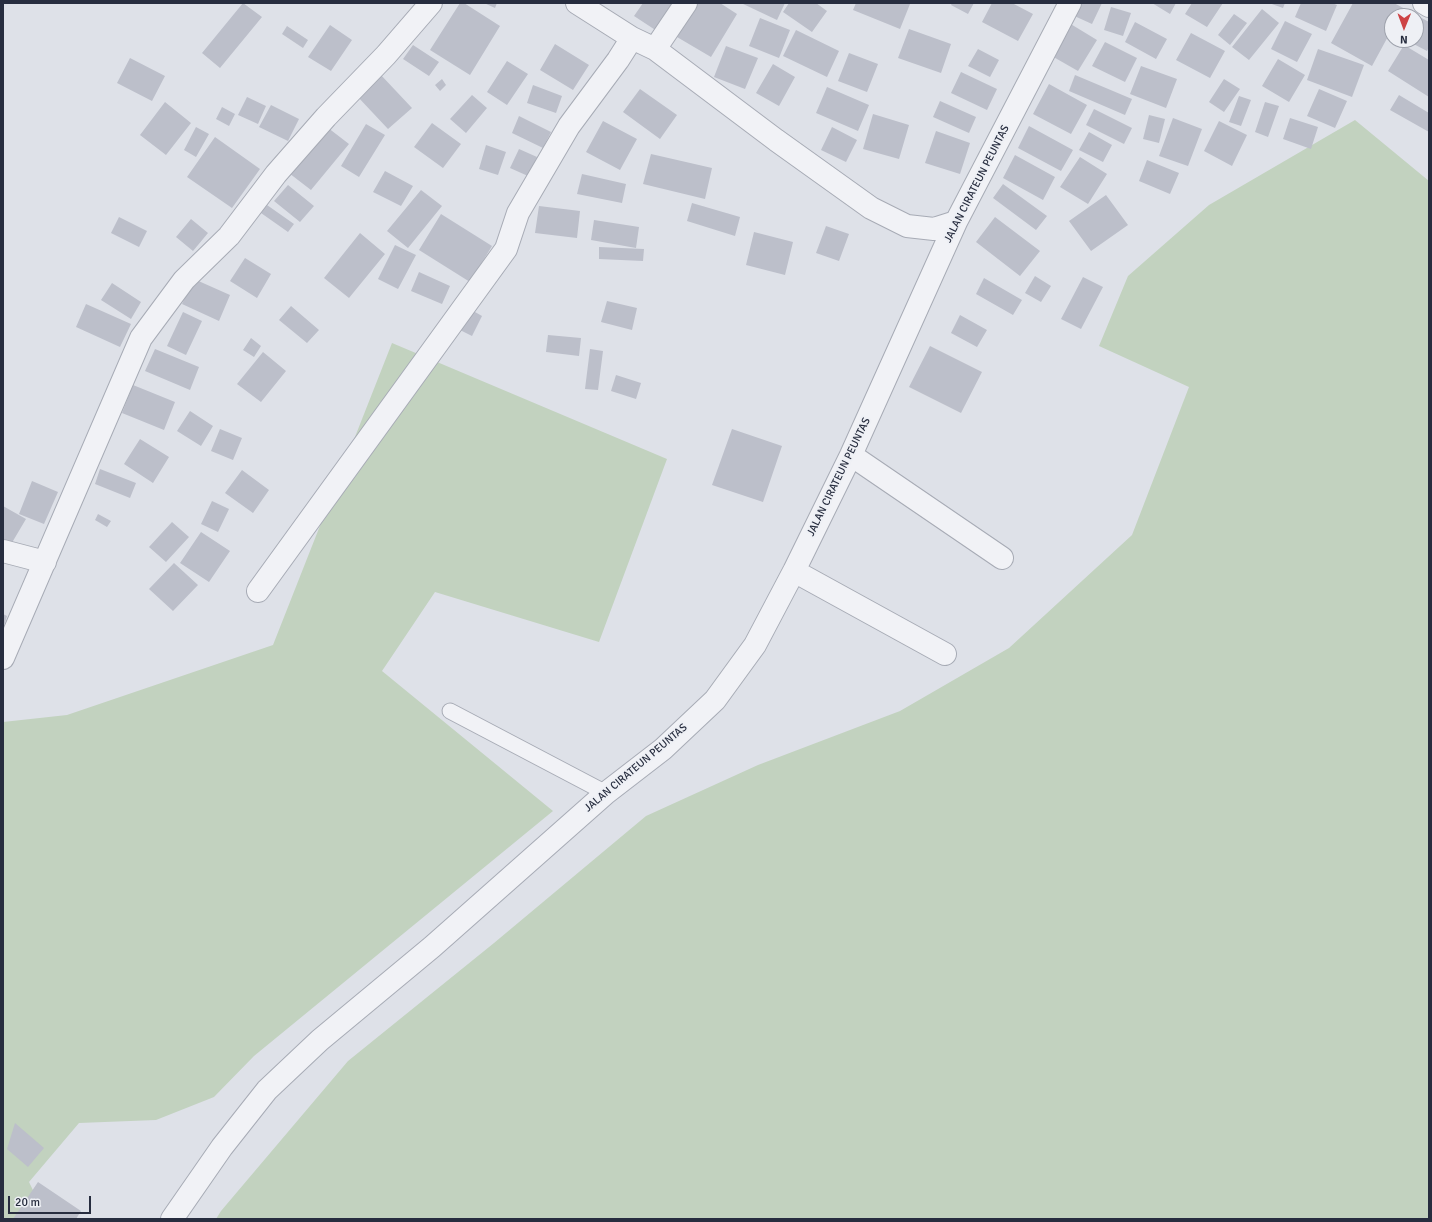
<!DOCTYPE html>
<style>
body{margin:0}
#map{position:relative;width:1432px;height:1222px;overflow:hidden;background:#dee1e8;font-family:Signika,sans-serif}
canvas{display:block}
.frame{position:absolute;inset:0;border:4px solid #272d3f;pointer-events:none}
.north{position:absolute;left:1384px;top:8px;width:40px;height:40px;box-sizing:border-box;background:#eef0f5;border:1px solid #9ea2ac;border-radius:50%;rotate:181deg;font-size:11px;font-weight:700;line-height:16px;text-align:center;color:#272d3f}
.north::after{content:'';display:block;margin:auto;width:14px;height:18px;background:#cd4345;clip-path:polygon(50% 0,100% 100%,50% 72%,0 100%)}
.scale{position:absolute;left:8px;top:1196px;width:83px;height:18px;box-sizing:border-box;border:2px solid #272d3f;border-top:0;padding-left:5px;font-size:12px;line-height:14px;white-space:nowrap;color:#272d3f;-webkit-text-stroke:3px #eef0f5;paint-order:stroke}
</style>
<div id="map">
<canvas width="1432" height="1222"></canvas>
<div class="frame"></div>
<div class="north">N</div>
<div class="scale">20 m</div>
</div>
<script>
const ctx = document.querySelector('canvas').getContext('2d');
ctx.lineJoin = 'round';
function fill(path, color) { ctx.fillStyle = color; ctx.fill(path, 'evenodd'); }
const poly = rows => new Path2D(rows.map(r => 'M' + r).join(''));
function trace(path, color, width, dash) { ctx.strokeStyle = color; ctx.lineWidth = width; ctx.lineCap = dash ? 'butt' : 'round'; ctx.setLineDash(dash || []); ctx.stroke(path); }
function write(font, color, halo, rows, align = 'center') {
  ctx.font = font + ' Signika,sans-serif'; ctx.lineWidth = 4; ctx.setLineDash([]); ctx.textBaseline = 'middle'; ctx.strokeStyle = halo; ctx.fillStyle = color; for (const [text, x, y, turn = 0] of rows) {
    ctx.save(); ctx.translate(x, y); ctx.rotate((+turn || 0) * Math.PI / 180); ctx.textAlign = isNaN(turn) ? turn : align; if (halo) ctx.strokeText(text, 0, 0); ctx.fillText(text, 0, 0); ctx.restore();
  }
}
const green = poly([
 [1355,120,1429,181,1429,1219,216,1219,221,1211,348,1061,494,943,646,816,758,765,900,711,1009,648,1132,535,1189,387,1099,346,1128,276,1209,205],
 [392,343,667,459,599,642,435,592,382,671,553,811,254,1056,214,1097,156,1120,79,1123,29,1182,47,1219,3,1219,3,722,67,715,273,645]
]);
const building = poly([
 [243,3,262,17,220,68,202,53],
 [460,3,464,3,500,26,470,75,430,50],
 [484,3,497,3,495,8],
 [643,3,685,3,663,35,634,16],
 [698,3,720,3,737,14,711,57,677,37],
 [741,3,785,3,777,20],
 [789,3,816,3,827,11,812,32,783,12],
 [856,3,907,3,910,4,900,29,853,10],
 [952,3,974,3,968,14,951,5],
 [992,3,1012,3,1033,14,1018,41,982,22],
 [1076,3,1102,3,1092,24,1070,14],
 [1152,3,1176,3,1170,14],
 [1192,3,1223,3,1207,27,1185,14],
 [1269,3,1285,3,1283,8],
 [1301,3,1332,3,1337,5,1326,31,1295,17],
 [1353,3,1394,3,1429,22,1429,47,1427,51,1406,40,1416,40,1416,16,1392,16,1392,32,1391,31,1372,66,1331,43],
 [1111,7,1131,13,1123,36,1104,30],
 [1262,9,1279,23,1249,60,1232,47],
 [1234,14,1247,23,1230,45,1218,35],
 [760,18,790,30,779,58,749,46],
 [1285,21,1312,34,1297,62,1271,49],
 [1135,22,1167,39,1156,59,1125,42],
 [1069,23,1097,40,1078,71,1050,55],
 [330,25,352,40,331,71,308,57],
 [287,26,308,40,303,48,282,34],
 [909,29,951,44,941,73,898,58],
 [796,30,839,51,827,77,783,56],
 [1191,33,1225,51,1210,78,1176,60],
 [1105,42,1137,58,1125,82,1092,66],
 [555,44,589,65,573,90,540,70],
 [413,45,439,62,429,76,403,59],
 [1404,45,1429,60,1429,97,1388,71],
 [726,46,758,58,745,89,714,77],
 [978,49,999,60,990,77,968,66],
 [1318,49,1364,65,1352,97,1307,80],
 [849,53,878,64,867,92,838,81],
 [130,58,165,76,152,101,117,83],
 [1278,59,1305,75,1289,102,1262,86],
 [507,61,528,74,507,105,487,92],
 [773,64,795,77,779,106,756,93],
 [1141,66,1177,79,1166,108,1130,94],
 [961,72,997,89,987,110,951,93],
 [380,74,412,108,388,129,357,96],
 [1075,75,1132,99,1125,115,1069,91],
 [442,79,446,85,440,91,435,85],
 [1224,79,1240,89,1224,112,1209,102],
 [1049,84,1087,105,1071,134,1033,114],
 [533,85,562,96,556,113,527,103],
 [827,87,869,105,858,131,816,113],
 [640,89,677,115,660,139,623,112],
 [1319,89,1347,101,1335,128,1307,116],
 [472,95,487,108,466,133,450,119],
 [1399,95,1429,113,1429,132,1390,110],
 [1239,96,1251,100,1241,126,1229,122],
 [247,97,266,106,258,124,238,115],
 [940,101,976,117,969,133,933,117],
 [165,102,191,123,166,155,140,135],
 [1265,102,1279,106,1268,137,1255,132],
 [271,105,299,119,288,141,259,127],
 [222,107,235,114,229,126,216,119],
 [1094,109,1132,128,1124,144,1086,125],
 [873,114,909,125,899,159,863,149],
 [1149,115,1165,119,1159,143,1143,139],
 [519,116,551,132,543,148,512,133],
 [1173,118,1202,129,1188,166,1159,156],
 [1290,118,1318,127,1311,149,1283,139],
 [603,121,637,139,620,170,586,152],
 [1219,121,1247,135,1232,166,1204,151],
 [432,123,461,144,443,168,414,147],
 [323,124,349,144,311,190,285,170],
 [366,124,385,135,359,177,341,166],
 [1029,126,1073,150,1061,171,1018,148],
 [196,127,209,134,196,157,184,150],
 [832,127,857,140,846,162,821,150],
 [936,131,970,143,960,174,925,163],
 [1089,132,1112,145,1103,162,1079,150],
 [215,137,260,169,232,208,187,177],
 [486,145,506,152,498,175,479,169],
 [519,149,537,157,528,176,510,168],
 [651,154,712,168,705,199,643,184],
 [1015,155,1055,177,1043,200,1003,178],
 [1080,157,1107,174,1088,204,1060,187],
 [1147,160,1179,173,1170,194,1139,181],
 [385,171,413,186,401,206,373,192],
 [582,174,626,184,622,203,577,194],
 [1003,184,1047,216,1036,230,993,198],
 [288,185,314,206,300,222,274,201],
 [421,190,442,206,408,248,387,231],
 [1106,195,1128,225,1091,251,1069,221],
 [692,203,740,217,735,236,687,221],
 [267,205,294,224,288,232,261,213],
 [539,206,580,211,577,238,535,233],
 [441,214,492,246,470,282,419,250],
 [119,217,147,231,139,247,111,233],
 [995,217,1040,251,1020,276,976,242],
 [191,219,208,233,193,251,176,237],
 [594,220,639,227,636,248,591,240],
 [826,226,849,234,839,261,816,253],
 [754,232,793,242,785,275,746,265],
 [360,233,385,254,349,298,324,278],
 [395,245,416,255,398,289,378,279],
 [599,247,644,249,643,261,599,259],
 [245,258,271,274,257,298,230,281],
 [419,272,450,286,442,304,411,291],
 [1035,276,1051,286,1041,302,1025,293],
 [1083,277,1103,287,1081,329,1061,319],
 [984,278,1022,300,1013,315,976,294],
 [194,279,230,295,219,321,182,304],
 [112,283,141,302,131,319,101,300],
 [607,301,637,308,632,330,601,322],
 [86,304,131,324,120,347,76,327],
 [291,306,319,330,307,343,279,320],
 [468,308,482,316,472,336,458,329],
 [183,312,202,321,186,355,167,346],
 [960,315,987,330,977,347,951,333],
 [548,335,581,338,579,356,546,352],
 [251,338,261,346,254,357,243,350],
 [930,346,982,372,961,413,909,387],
 [155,349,199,367,190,390,145,371],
 [590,349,603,351,598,390,585,389],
 [263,352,286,371,261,402,237,384],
 [616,375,641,383,636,399,611,391],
 [133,385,175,402,164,430,122,413],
 [190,411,213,426,201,446,177,431],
 [220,429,242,438,233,460,211,451],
 [732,429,782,446,763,502,712,485],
 [140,439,169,457,153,483,124,464],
 [100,469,136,483,130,498,95,484],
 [242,470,269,490,253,513,225,493],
 [32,481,58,492,44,524,19,514],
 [212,501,229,509,218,532,201,524],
 [3,506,26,519,10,546,3,542],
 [98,514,111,521,107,527,95,520],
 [172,522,189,537,166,562,149,547],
 [201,532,230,551,209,582,180,563],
 [174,563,198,585,173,611,149,589],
 [3,614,7,616,3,629],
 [15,1123,44,1148,28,1167,7,1149],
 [38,1182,81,1211,76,1219,13,1219]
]);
const lane = poly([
 [450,711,606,793]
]);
const street = poly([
 [577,3,632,38,655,49,776,140,871,208,907,226,934,229,956,222],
 [1424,3,1429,6],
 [655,49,686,3],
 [851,455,1002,558],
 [3,551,45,562],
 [794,571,945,654],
 [258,591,506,249,518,213,569,126,618,60,632,38],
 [3,658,141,338,184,280,229,236,276,174,326,117,386,55,431,3],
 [172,1219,222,1147,267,1090,320,1040,432,947,606,793,663,749,715,700,755,645,794,571,851,455,956,222,1070,3]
]);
const streetNames = [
 ["JALAN CIRATEUN PEUNTAS",977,184,-63],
 ["JALAN CIRATEUN PEUNTAS",839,477,-64],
 ["JALAN CIRATEUN PEUNTAS",636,768,-40]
];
fill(green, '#c2d2bf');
fill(building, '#bcbfca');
trace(lane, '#a7abb5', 17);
trace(street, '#a7abb5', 24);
trace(lane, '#f1f2f6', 15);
trace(street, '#f1f2f6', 22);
write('11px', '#272d3f', '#eef0f5', streetNames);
</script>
